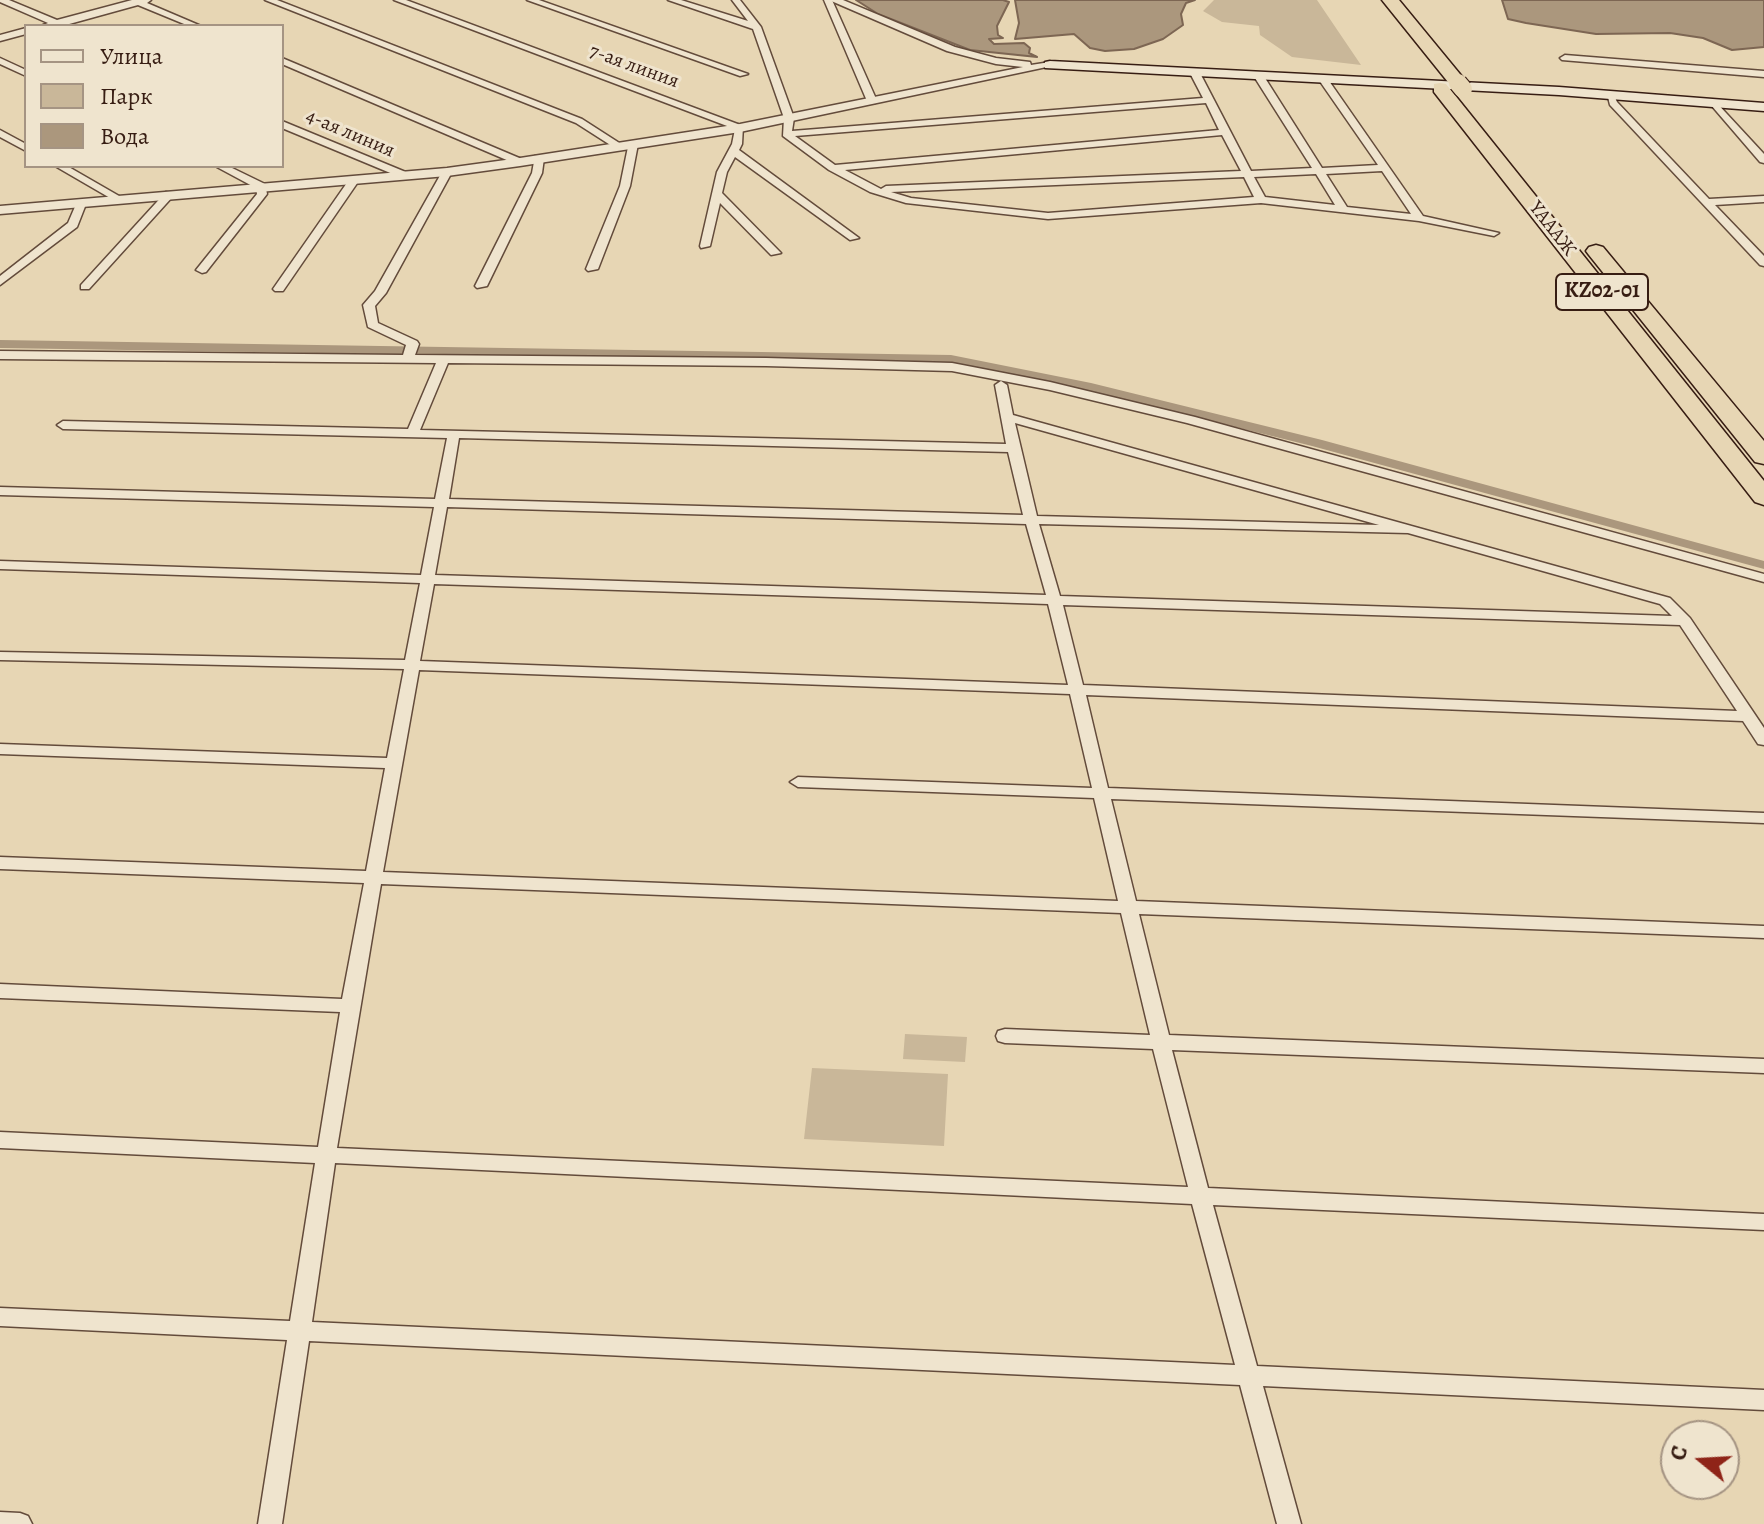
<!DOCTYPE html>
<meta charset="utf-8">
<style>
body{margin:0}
#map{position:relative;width:1764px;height:1524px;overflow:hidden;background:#e7d6b4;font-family:Alegreya,serif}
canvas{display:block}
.legend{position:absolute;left:24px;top:24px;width:260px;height:144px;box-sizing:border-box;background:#efe4ce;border:2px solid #a59483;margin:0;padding:10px 14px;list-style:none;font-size:24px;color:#371d13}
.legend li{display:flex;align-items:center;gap:16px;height:40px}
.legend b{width:40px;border:2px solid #a59483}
.north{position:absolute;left:1660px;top:1420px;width:80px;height:80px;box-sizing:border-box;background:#efe4ce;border:2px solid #a59483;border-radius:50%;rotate:288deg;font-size:22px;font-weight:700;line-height:32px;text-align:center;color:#371d13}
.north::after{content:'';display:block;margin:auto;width:28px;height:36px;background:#8f2418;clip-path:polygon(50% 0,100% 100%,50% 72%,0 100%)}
</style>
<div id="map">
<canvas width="1764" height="1524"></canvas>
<ul class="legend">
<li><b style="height:10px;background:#efe4ce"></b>Улица</li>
<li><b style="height:22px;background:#c9b799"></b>Парк</li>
<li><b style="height:22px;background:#ab977d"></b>Вода</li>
</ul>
<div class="north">С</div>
</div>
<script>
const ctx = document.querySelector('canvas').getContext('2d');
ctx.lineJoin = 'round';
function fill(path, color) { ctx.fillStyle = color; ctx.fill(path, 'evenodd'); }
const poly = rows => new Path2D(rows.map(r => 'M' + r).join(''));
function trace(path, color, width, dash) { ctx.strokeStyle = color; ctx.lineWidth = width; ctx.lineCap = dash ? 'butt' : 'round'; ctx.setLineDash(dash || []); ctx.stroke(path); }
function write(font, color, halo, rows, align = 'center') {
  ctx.font = font + ' Alegreya,serif'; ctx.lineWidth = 6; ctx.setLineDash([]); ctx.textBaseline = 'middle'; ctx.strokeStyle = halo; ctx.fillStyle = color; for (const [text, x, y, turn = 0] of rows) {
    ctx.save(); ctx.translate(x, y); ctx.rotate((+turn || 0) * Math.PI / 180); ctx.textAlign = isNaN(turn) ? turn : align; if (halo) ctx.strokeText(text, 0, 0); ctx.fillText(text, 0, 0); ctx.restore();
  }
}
const green = poly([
 [1214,0,1317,0,1361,65,1292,57,1260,35,1259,26,1222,22,1203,11],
 [905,1034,967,1037,965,1062,903,1059],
 [812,1068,948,1074,944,1146,804,1139]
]);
const water = poly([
 [856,0,1003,0,1009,2,997,26,998,35,1003,38,989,39,994,44,1024,43,1030,48,1029,53,1037,57,970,50,878,14,856,0],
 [1015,0,1195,0,1186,3,1181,14,1183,25,1163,39,1134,49,1105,51,1090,48,1074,34,1015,39,1019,23,1015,0],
 [1502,0,1764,0,1764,47,1732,50,1703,38,1670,33,1596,34,1526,23,1508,19,1502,0]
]);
const canal = poly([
 [0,340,951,355,1091,383,1322,440,1764,561,1764,569,1312,446,1091,391,951,363,0,348,0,340]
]);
const minor = poly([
 [0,0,9,0,57,20,132,0,151,0,147,3,201,26,189,26,138,5,62,26,41,26,48,23,0,2,0,0],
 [265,0,277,0,582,119,624,146,615,148,576,123,265,0],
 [394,0,406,0,743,126,742,144,739,150,859,238,850,240,735,157,727,172,722,193,781,253,771,255,720,203,710,246,701,248,700,246,717,172,732,144,735,129,394,0],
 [527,0,539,0,748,74,740,76,527,0],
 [668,0,681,0,748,21,732,0,740,0,761,27,794,118,792,131,1203,98,1191,75,1196,72,1201,75,1251,171,1312,168,1255,78,1260,75,1265,78,1322,168,1378,165,1319,80,1327,78,1423,216,1499,233,1494,236,1419,221,1261,203,1048,219,906,203,870,192,829,170,783,136,784,118,753,29,668,0],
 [1206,103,1219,130,835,165,795,136,1206,103],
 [1222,135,1241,171,886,186,881,189,845,170,1222,135],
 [1382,171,1411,214,1347,207,1326,174,1382,171],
 [1316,174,1335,205,1265,197,1254,177,1316,174],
 [1244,177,1254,197,1048,213,911,198,891,192,1244,177],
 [824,0,832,0,877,101,875,103,867,101,824,0],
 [26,28,26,34,0,41,0,35,26,28],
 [1565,55,1764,71,1764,77,1562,60,1560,58,1565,55],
 [0,58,26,70,26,76,0,64,0,58],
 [282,58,524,160,525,162,516,164,282,64,282,58],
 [1607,93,1613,93,1617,102,1709,199,1764,196,1764,202,1715,205,1764,256,1764,266,1760,265,1610,105,1607,93],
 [1714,100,1764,154,1764,163,1760,162,1711,105,1709,103,1714,100],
 [282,121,408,173,409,175,400,177,282,128,282,121],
 [0,130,26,144,26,151,0,137,0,130],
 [629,142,638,144,630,186,598,269,588,271,586,269,620,186,629,142],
 [535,156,544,158,542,173,487,286,477,288,475,286,532,173,535,156],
 [55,166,67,166,126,200,117,202,55,166],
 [215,166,228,166,265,184,267,194,206,272,202,273,196,270,257,194,256,188,215,166],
 [447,169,452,172,386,293,375,306,378,323,417,341,419,344,415,355,766,358,952,363,1050,382,1195,417,1764,574,1764,582,1187,423,1050,390,952,371,766,366,448,363,420,430,1006,444,995,385,1001,381,1007,385,1013,415,1670,598,1690,618,1764,728,1764,745,1758,744,1743,721,1086,695,1108,788,1764,813,1764,823,1111,799,1136,901,1764,926,1764,938,1139,914,1169,1035,1764,1059,1764,1073,1172,1050,1208,1188,1764,1214,1764,1230,1213,1205,1257,1366,1764,1390,1764,1410,1263,1386,1301,1524,1277,1524,1240,1385,309,1341,282,1524,258,1524,287,1340,0,1326,0,1308,290,1321,315,1163,0,1148,0,1132,318,1147,340,1012,0,998,0,984,342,999,364,883,0,869,0,857,366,871,385,768,0,754,0,744,387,758,404,669,0,660,0,652,405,660,420,583,0,569,0,561,421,575,434,507,0,495,0,487,435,499,447,438,63,429,57,425,63,421,408,429,436,363,0,359,0,351,403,355,406,345,368,327,363,305,375,291,442,172,447,169],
 [1015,423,1379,525,1037,516,1015,423],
 [459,438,1008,452,1023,515,449,499,459,438],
 [447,507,1026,524,1046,595,435,575,447,507],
 [1039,524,1408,533,1660,604,1672,616,1060,596,1039,524],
 [434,584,1048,604,1068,685,420,661,434,584],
 [1063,605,1680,625,1737,711,1083,685,1063,605],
 [419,670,1070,694,1092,788,798,777,790,782,798,787,1094,798,1118,901,383,872,419,670],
 [381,884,1121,913,1150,1035,1005,1029,998,1031,996,1036,998,1041,1005,1043,1153,1049,1188,1187,337,1148,381,884],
 [335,1163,1192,1204,1235,1365,312,1322,335,1163],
 [351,177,360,179,283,291,275,291,273,289,351,177],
 [166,192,175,194,89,289,81,289,81,285,166,192],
 [77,202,86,204,77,227,0,285,0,276,68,223,77,202],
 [0,1512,20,1513,28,1516,32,1524,0,1524,0,1512]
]);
const tertiary = poly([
 [829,0,843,0,955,47,996,58,1030,62,1031,65,1050,62,1056,65,740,132,520,166,447,176,0,214,0,206,447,168,520,158,740,124,1023,67,996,64,947,51,829,0]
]);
const secondary = poly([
 [1050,61,1559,87,1764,103,1764,111,1559,95,1045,68,1045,62,1050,61]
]);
const motorway = poly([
 [1382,0,1399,0,1464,79,1464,87,1452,87,1382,0],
 [1440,83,1446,84,1764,481,1764,505,1755,502,1434,92,1434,84,1440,83],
 [1596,245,1603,247,1764,441,1764,464,1755,462,1589,255,1586,251,1589,247,1596,245]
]);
const motorwayBridge = poly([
 [1458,83,1463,89]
]);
const farStreetnames = [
 ["7-ая линия",634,67,20],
 ["4-ая линия",350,134,23],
 ["ҮАААЖ",1552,229,52]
];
const shields = [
 [1602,292,92]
];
const shieldNames = [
 ["KZ02-01",1602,292]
];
fill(green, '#c9b799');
fill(water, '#ab977d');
trace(water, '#7d6653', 2);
fill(canal, '#ab977d');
trace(minor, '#634b3b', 3);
trace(tertiary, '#634b3b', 3);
trace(secondary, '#371d13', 3);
trace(motorway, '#371d13', 3);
fill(minor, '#efe4ce');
fill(tertiary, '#efe4ce');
fill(secondary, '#efe4ce');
fill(motorway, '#e7d6b4');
trace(motorwayBridge, '#371d13', 20, []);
trace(motorwayBridge, '#e7d6b4', 18);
write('20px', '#371d13', '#efe4ce', farStreetnames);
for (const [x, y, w] of shields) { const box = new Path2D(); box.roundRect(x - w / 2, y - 18, w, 36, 6); ctx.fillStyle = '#efe4ce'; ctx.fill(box); trace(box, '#371d13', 2); }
write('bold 22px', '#371d13', null, shieldNames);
</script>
